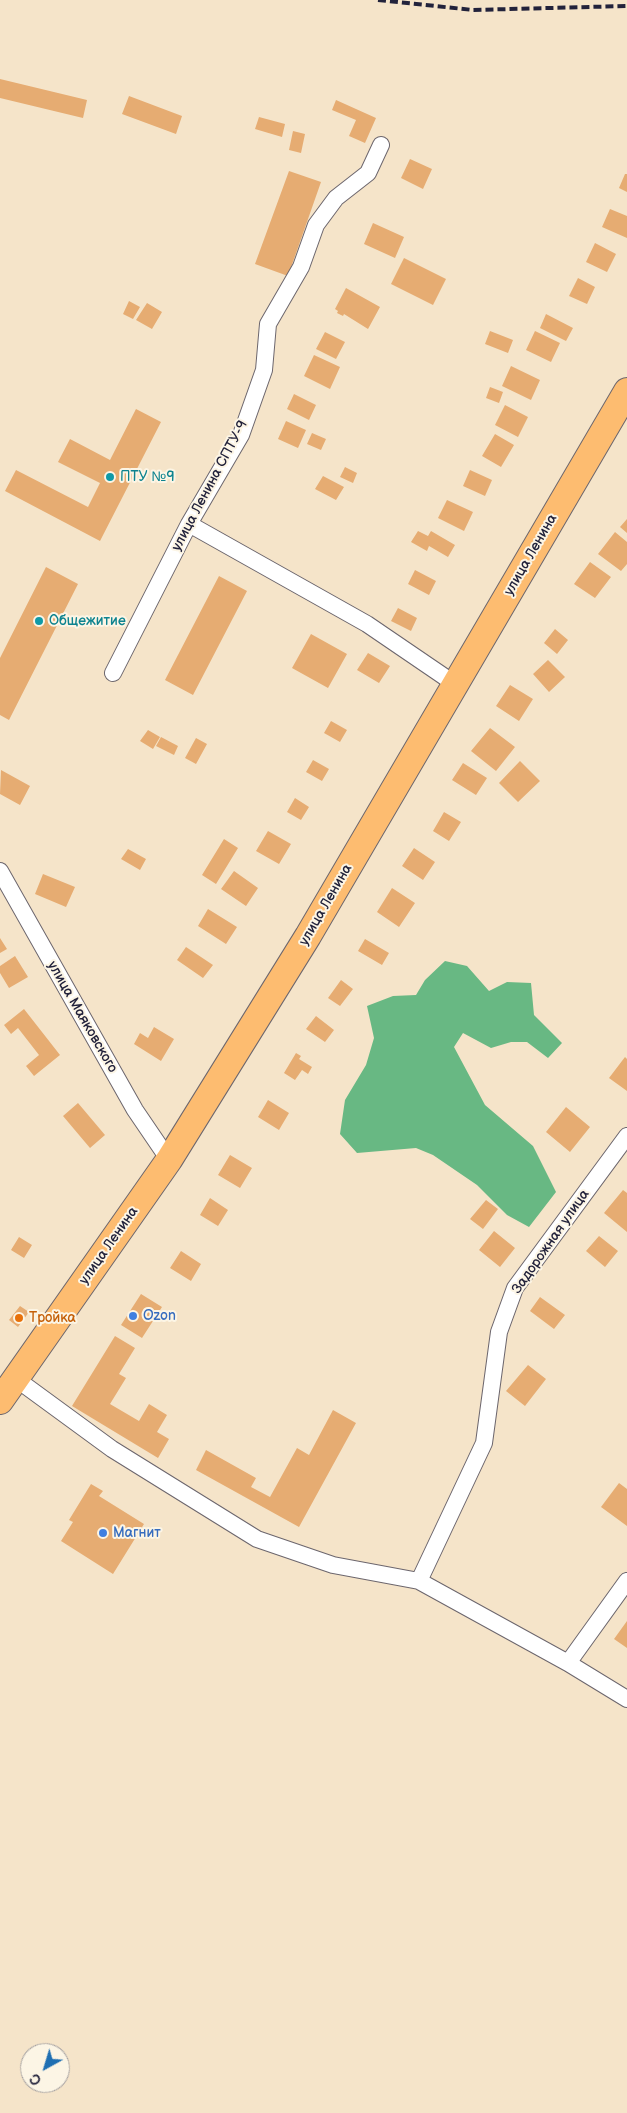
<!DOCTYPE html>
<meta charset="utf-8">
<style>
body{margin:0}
#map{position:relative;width:627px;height:2113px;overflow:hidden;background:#f5e4c9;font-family:"Balsamiq Sans",sans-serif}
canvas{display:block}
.north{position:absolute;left:20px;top:2043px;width:50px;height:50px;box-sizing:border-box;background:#fcf5e5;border:1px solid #a5a1a1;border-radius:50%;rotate:219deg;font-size:14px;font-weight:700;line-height:20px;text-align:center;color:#22223b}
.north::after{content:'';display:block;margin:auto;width:18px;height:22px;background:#1f6fb2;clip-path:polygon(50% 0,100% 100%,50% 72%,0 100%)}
</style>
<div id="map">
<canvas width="627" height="2113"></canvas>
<div class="north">С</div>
</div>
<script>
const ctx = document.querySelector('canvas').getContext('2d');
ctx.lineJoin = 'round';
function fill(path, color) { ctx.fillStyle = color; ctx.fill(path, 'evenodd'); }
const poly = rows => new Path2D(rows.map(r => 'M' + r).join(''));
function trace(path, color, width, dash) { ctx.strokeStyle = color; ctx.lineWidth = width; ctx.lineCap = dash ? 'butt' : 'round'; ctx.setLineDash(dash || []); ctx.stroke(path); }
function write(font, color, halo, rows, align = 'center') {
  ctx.font = font + ' "Balsamiq Sans",sans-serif'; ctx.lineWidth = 4; ctx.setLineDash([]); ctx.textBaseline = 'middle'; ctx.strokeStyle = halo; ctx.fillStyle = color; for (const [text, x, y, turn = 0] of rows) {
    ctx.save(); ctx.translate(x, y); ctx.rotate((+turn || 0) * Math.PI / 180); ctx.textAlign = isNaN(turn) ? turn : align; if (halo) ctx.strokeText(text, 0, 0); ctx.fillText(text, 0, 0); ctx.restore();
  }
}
const forest = poly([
 [445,961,467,966,489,991,507,982,531,983,534,1015,562,1043,548,1058,527,1042,511,1042,491,1048,463,1033,454,1047,485,1105,533,1146,556,1192,529,1227,507,1215,477,1185,433,1155,416,1148,357,1153,340,1134,345,1100,366,1065,374,1038,367,1006,393,996,416,995,425,980]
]);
const building = poly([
 [0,79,87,100,83,118,0,98],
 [129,96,182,116,176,134,122,114],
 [336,100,376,118,365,143,349,136,356,120,332,110],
 [259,117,285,124,282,137,255,129],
 [293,131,305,134,301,153,289,150],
 [410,159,432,169,423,189,401,178],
 [289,171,321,182,288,276,255,264],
 [625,174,627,174,627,192,619,188],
 [610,209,627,216,627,238,602,227],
 [373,223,404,237,395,258,364,244],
 [595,243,616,254,607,272,586,262],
 [404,258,446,279,433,305,391,284],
 [578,278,595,287,587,304,569,296],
 [346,288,380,307,368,329,344,314,343,316,337,313,338,311,335,309],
 [129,301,140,307,133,319,123,314],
 [147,303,162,312,152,329,136,320],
 [546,314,573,328,566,341,540,328],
 [490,331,513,340,508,353,485,344],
 [535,331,560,343,551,362,526,350],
 [325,332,345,342,336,359,316,349],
 [314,355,340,367,330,389,304,376],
 [511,366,540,380,531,400,502,386],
 [490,387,503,392,499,403,486,398],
 [294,394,316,405,309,420,287,409],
 [505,405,528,417,518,437,495,425],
 [136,409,161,422,100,541,5,491,16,470,88,507,100,483,58,462,70,439,110,460],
 [286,421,306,430,298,448,278,439],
 [312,433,326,439,321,450,307,444],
 [495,434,514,445,501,467,482,456],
 [345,467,357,473,353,483,340,477],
 [470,470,492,480,485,496,463,486],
 [323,476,344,487,336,500,315,489],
 [447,500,473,512,464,531,438,518],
 [627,519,627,533,620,527],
 [418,531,428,536,431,531,455,545,448,557,429,546,427,551,411,542],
 [615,532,627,542,627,564,621,571,598,554],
 [590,562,611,577,595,598,574,584],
 [46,567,78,584,9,720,0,715,0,658],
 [415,570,436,581,429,595,408,584],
 [219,576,247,591,193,695,165,680],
 [398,608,417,618,411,631,391,621],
 [555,629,568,640,557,654,544,643],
 [311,634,347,654,328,688,292,668],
 [368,653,390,666,379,683,357,670],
 [548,660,565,677,549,692,533,674],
 [510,685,533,699,519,721,496,706],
 [331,721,347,730,340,742,324,733],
 [490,728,515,747,496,771,471,751],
 [148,730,160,737,153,749,140,741],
 [161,737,178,746,174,755,156,746],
 [196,738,207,744,196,764,185,758],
 [313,760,329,769,322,781,306,772],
 [520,761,540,781,518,802,499,783],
 [463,763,487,778,476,795,452,780],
 [1,770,30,786,20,805,0,794],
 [295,798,309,807,301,820,287,812],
 [444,812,461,822,449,841,433,831],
 [268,831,291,844,279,864,256,851],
 [224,839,238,848,216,884,202,875],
 [414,848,435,862,423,880,402,866],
 [128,849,146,859,140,870,121,859],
 [234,871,258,888,246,906,221,889],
 [43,874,75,887,66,907,35,894],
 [392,888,415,903,399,927,377,912],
 [208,909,237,927,226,944,198,926],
 [0,938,7,949,0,953],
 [365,939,389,953,382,965,358,951],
 [186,947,213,965,203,978,177,960],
 [15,956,28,977,9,988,0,973,0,966],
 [341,980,353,989,340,1006,328,998],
 [24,1009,60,1055,34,1076,26,1066,39,1055,18,1028,11,1034,4,1025],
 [316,1016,334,1030,325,1042,306,1029],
 [154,1027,174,1039,161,1061,134,1044,140,1033,148,1038],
 [296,1053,301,1056,299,1059,312,1067,308,1074,302,1070,295,1080,284,1073],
 [625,1057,627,1059,627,1091,609,1078],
 [268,1100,289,1113,279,1130,258,1117],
 [78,1103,105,1135,90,1148,63,1116],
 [566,1107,590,1127,570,1152,546,1132],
 [230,1155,252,1168,240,1188,218,1175],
 [623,1190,627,1193,627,1232,604,1213],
 [210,1198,228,1210,218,1226,200,1215],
 [486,1200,498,1209,483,1229,470,1219],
 [494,1231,515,1248,500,1267,479,1250],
 [599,1236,618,1251,605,1267,586,1251],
 [19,1237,32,1245,24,1258,11,1250],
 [181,1251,201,1264,191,1281,170,1268],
 [141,1294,162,1307,142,1338,121,1325],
 [540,1297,565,1315,554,1329,530,1311],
 [20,1306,29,1312,18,1327,9,1320],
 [115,1336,135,1348,119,1374,126,1378,110,1404,139,1421,149,1404,167,1415,157,1432,169,1439,158,1458,72,1406],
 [528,1365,546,1379,525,1406,506,1391],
 [333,1410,356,1423,299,1527,196,1470,206,1450,256,1478,251,1487,270,1497,297,1448,309,1455],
 [619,1483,627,1489,627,1526,601,1507],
 [91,1484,103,1491,99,1496,144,1524,113,1574,61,1541,73,1522,69,1520],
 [627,1621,627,1648,614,1639]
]);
const street = poly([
 [189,524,367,624,455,684],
 [113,673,189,524,241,435,264,370,268,324,301,267,316,225,336,198,368,173,381,145],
 [0,871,135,1110,169,1160],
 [15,1378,112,1449,257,1539,333,1565,419,1581,568,1663,627,1699],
 [419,1581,484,1443,499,1332,515,1288,627,1136],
 [568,1663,627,1581]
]);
const primary = poly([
 [0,1401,169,1160,308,936,627,391]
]);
const rail = poly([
 [378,0,473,10,627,6]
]);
const markers = [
 [110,477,5,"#0f9aa8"],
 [39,621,5,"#0f9aa8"],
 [133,1316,5,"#3f7fe0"],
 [19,1318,5,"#e8710a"],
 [103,1533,5,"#3f7fe0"]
];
const cultureNames = [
 ["ПТУ №9",120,477],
 ["Общежитие",49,621]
];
const streetNames = [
 ["улица Ленина СПТУ-9",210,486,-62],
 ["улица Ленина",531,555,-60],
 ["улица Ленина",326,905,-60],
 ["улица Маяковского",82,1017,60],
 ["Задорожная улица",551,1242,-55],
 ["улица Ленина",109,1246,-55]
];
const shopNames = [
 ["Ozon",143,1316],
 ["Магнит",113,1533]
];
const foodNames = [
 ["Тройка",29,1318]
];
fill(forest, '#68b883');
fill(building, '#e6ac72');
trace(street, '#6c666d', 18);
trace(primary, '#6c666d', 28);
trace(street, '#fff', 16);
trace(primary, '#fdbc70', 26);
trace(rail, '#22223b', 4, [8, 4]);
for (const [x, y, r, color] of markers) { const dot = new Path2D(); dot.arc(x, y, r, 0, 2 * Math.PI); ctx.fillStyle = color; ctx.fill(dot); trace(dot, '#fcf5e5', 2); }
write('14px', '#0d838f', '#fcf5e5', cultureNames, 'left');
write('14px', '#22223b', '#fcf5e5', streetNames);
write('14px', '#366cbe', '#fcf5e5', shopNames, 'left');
write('14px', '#c56008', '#fcf5e5', foodNames, 'left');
</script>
